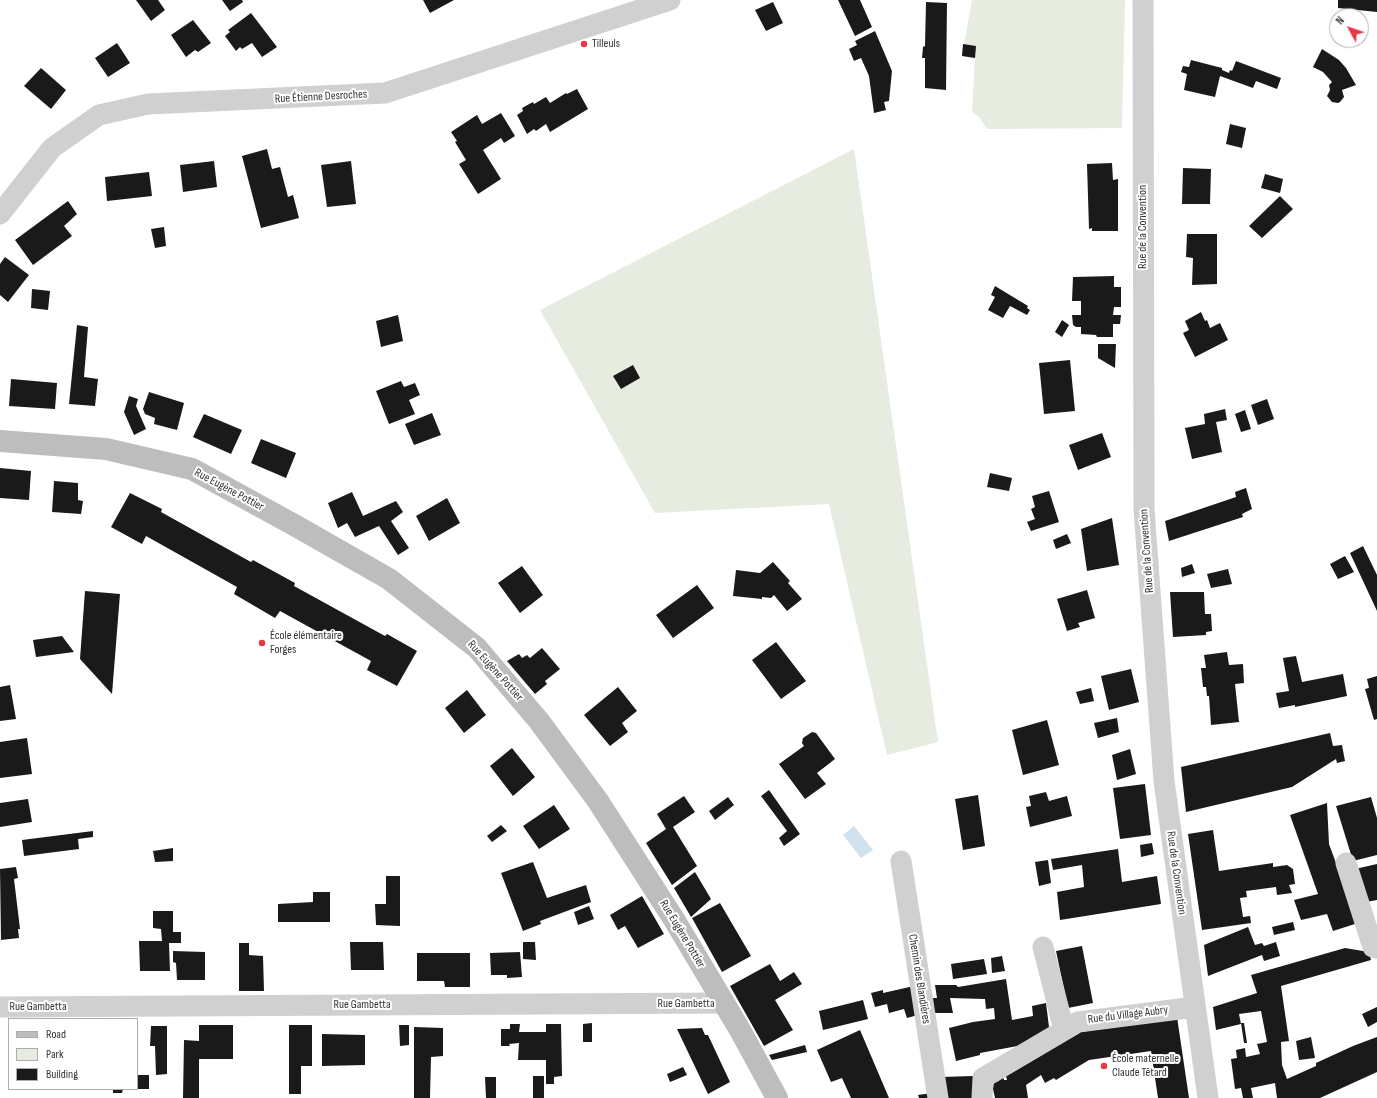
<!DOCTYPE html>
<meta charset="utf-8">
<style>
body{margin:0}
#map{position:relative;width:1377px;height:1098px;overflow:hidden;background:#fff;font-family:"Sofia Sans Condensed",sans-serif}
canvas{display:block}
.legend{position:absolute;left:8px;top:1018px;width:130px;height:72px;box-sizing:border-box;background:#fff;border:1px solid #adadad;margin:0;padding:5px 7px;list-style:none;font-size:12px;color:#333}
.legend li{display:flex;align-items:center;gap:8px;height:20px}
.legend b{width:20px;border:1px solid #adadad}
.north{position:absolute;left:1329px;top:8px;width:40px;height:40px;box-sizing:border-box;background:#fff;border:1px solid #adadad;border-radius:50%;rotate:310deg;font-size:11px;font-weight:700;line-height:16px;text-align:center;color:#333}
.north::after{content:'';display:block;margin:auto;width:14px;height:18px;background:#e63946;clip-path:polygon(50% 0,100% 100%,50% 72%,0 100%)}
</style>
<div id="map">
<canvas width="1377" height="1098"></canvas>
<ul class="legend">
<li><b style="height:5px;background:#bdbdbd"></b>Road</li>
<li><b style="height:11px;background:#e6ecdf"></b>Park</li>
<li><b style="height:11px;background:#1a1a1a"></b>Building</li>
</ul>
<div class="north">N</div>
</div>
<script>
const ctx = document.querySelector('canvas').getContext('2d');
ctx.lineJoin = 'round';
function fill(path, color) { ctx.fillStyle = color; ctx.fill(path, 'evenodd'); }
const poly = rows => new Path2D(rows.map(r => 'M' + r).join(''));
function trace(path, color, width, dash) { ctx.strokeStyle = color; ctx.lineWidth = width; ctx.lineCap = dash ? 'butt' : 'round'; ctx.setLineDash(dash || []); ctx.stroke(path); }
function write(font, color, halo, rows, align = 'center') {
  ctx.font = font + ' "Sofia Sans Condensed",sans-serif'; ctx.lineWidth = 4; ctx.setLineDash([]); ctx.textBaseline = 'middle'; ctx.strokeStyle = halo; ctx.fillStyle = color; for (const [text, x, y, turn = 0] of rows) {
    ctx.save(); ctx.translate(x, y); ctx.rotate((+turn || 0) * Math.PI / 180); ctx.textAlign = isNaN(turn) ? turn : align; if (halo) ctx.strokeText(text, 0, 0); ctx.fillText(text, 0, 0); ctx.restore();
  }
}
const green = poly([
 [972,0,1125,0,1122,128,987,129,979,117,972,112,975,58,962,56],
 [854,149,938,742,887,755,829,504,655,513,540,310]
]);
const water = poly([
 [854,826,873,850,861,858,843,835]
]);
const building = poly([
 [136,0,158,0,165,10,151,21],
 [222,0,242,0,243,2,230,11],
 [423,0,454,0,430,13],
 [838,0,860,0,872,27,855,36],
 [1338,0,1377,0,1377,12,1338,8],
 [773,2,783,23,766,31,755,10],
 [926,2,947,3,946,90,925,88,925,58,922,58,923,47,925,46],
 [251,13,277,47,262,57,252,43,242,49,240,47,236,51,225,36,230,32,228,30],
 [193,20,211,43,198,52,195,50,186,57,171,35],
 [875,31,892,71,889,101,884,102,886,110,874,113,869,76,861,58,854,61,849,49,857,45,855,41],
 [117,43,130,63,108,77,95,58],
 [963,44,976,46,975,58,962,56],
 [1322,49,1339,60,1346,68,1356,85,1342,90,1344,97,1340,102,1338,103,1332,102,1327,96,1330,90,1329,85,1332,82,1323,72,1313,67],
 [1191,60,1222,68,1222,70,1229,73,1230,70,1232,71,1236,61,1281,78,1277,89,1256,81,1253,88,1220,76,1215,97,1184,90,1187,74,1181,72,1183,66,1189,67],
 [41,68,66,90,51,109,24,86],
 [577,89,588,109,550,132,546,124,536,131,534,129,527,134,517,115,523,111,522,108,533,102,534,104,546,97,550,103,566,93,567,94],
 [501,113,515,136,504,143,501,138,483,150,501,179,478,194,459,164,466,160,455,142,457,141,451,132,477,115,482,124],
 [1230,124,1246,128,1242,148,1226,144],
 [267,149,272,169,280,167,288,197,293,195,299,218,261,228,242,156],
 [214,161,217,187,183,192,180,165],
 [351,161,356,204,327,207,321,165],
 [1112,163,1113,180,1118,179,1118,231,1092,231,1092,228,1089,229,1087,164],
 [1183,168,1211,169,1210,204,1182,204],
 [149,172,152,196,107,201,105,177],
 [1265,174,1283,179,1280,193,1261,188],
 [1280,196,1293,209,1262,238,1249,226],
 [68,201,77,214,64,226,72,236,33,265,15,240],
 [164,227,166,246,155,248,151,229],
 [1187,234,1217,234,1217,284,1192,285,1193,258,1186,257],
 [5,257,29,275,8,302,0,295,0,264],
 [1114,276,1114,287,1121,287,1121,307,1114,307,1113,315,1121,315,1120,324,1113,324,1113,337,1097,337,1096,335,1081,334,1081,327,1076,327,1073,325,1072,315,1081,315,1081,301,1072,301,1073,277],
 [995,286,1028,306,1027,308,1030,310,1027,315,1010,306,1003,318,988,310,995,297,991,295],
 [32,289,50,291,48,310,31,308],
 [1201,312,1205,321,1207,320,1210,328,1220,323,1228,340,1195,357,1183,333,1189,330,1185,321],
 [398,315,403,341,381,347,376,321],
 [1062,320,1069,325,1062,337,1055,332],
 [77,325,88,327,84,377,98,379,95,406,69,404],
 [1098,344,1116,344,1115,368,1098,358],
 [1070,360,1075,411,1044,414,1039,363],
 [633,365,640,378,621,389,613,376],
 [11,379,57,383,55,409,9,406],
 [401,381,404,387,415,383,420,395,409,400,415,414,389,424,376,391],
 [149,392,184,403,177,430,154,424,155,418,145,414,143,409],
 [129,396,138,399,136,406,146,429,134,435,124,412],
 [1267,399,1274,419,1258,425,1251,405],
 [1225,409,1227,420,1216,422,1222,452,1192,459,1185,428,1205,424,1204,414],
 [1245,410,1251,429,1241,432,1235,414],
 [432,413,441,435,414,445,405,424],
 [204,414,242,430,231,454,193,437],
 [1102,433,1111,457,1078,470,1069,445],
 [261,439,296,453,286,478,251,463],
 [0,468,31,471,29,500,0,498],
 [990,473,1012,478,1009,491,987,487],
 [54,481,78,483,78,500,83,501,81,514,52,512],
 [1246,488,1252,509,1242,514,1243,517,1169,541,1165,521,1236,497,1235,492],
 [1049,491,1059,522,1031,531,1027,522,1035,519,1031,509,1035,507,1032,496],
 [352,492,363,516,396,501,403,512,391,521,409,548,398,555,379,526,355,537,347,523,338,528,328,503],
 [130,493,162,509,161,512,251,562,253,560,295,583,294,586,385,636,387,634,417,651,397,686,367,670,371,661,280,611,275,618,234,594,237,587,146,536,142,544,111,527],
 [447,498,460,523,429,541,416,516],
 [1112,518,1119,565,1087,571,1081,529],
 [1067,534,1071,543,1056,549,1053,540],
 [1363,546,1377,575,1377,611,1350,553],
 [1345,556,1354,572,1338,579,1330,564],
 [773,562,790,581,788,583,802,599,787,611,774,595,771,598,762,597,762,599,733,596,736,570,760,573],
 [1192,564,1195,573,1182,577,1181,568],
 [522,566,543,595,520,613,498,583],
 [1228,569,1232,584,1211,588,1207,574],
 [697,585,714,608,673,638,656,615],
 [1087,590,1095,618,1078,623,1080,627,1067,631,1057,599],
 [85,591,120,594,112,694,80,659],
 [1170,592,1204,592,1205,614,1211,614,1212,631,1206,632,1206,635,1173,637],
 [62,636,74,652,36,657,33,640],
 [776,642,806,681,781,699,752,660],
 [542,648,560,669,545,681,547,684,535,694,507,661,519,654,522,658,527,655,530,658],
 [1227,652,1229,665,1243,664,1244,683,1235,684,1239,722,1211,725,1209,696,1207,696,1206,687,1203,687,1201,668,1206,668,1204,655],
 [1296,656,1302,682,1343,674,1347,696,1295,707,1295,705,1279,708,1276,693,1289,691,1283,658],
 [1131,669,1139,702,1109,710,1101,676],
 [1377,676,1377,719,1374,720,1365,689,1369,688,1367,679],
 [10,685,16,719,0,721,0,687],
 [618,687,637,711,622,723,628,732,610,746,584,715],
 [1091,688,1094,701,1080,704,1076,692],
 [467,690,486,715,464,733,445,708],
 [1117,718,1119,732,1098,738,1094,723],
 [1047,720,1059,765,1023,775,1012,730],
 [812,732,816,733,835,759,817,773,826,784,805,799,779,764,804,746,802,743,803,738],
 [1330,733,1333,746,1342,745,1345,761,1337,763,1336,759,1292,787,1186,812,1181,767],
 [27,738,32,774,0,778,0,742],
 [512,748,535,777,513,796,490,766],
 [1130,749,1136,774,1117,780,1112,755],
 [1145,784,1151,835,1120,839,1113,788],
 [769,790,800,834,784,846,779,838,787,831,761,796],
 [1046,792,1049,801,1067,796,1072,816,1030,827,1026,807,1031,806,1029,796],
 [978,795,985,846,963,850,955,799],
 [684,796,695,812,673,827,697,866,672,885,646,843,666,829,657,814],
 [728,797,734,805,715,820,709,811],
 [1371,797,1377,818,1377,855,1353,861,1336,806],
 [28,799,32,822,0,827,0,803],
 [1327,803,1329,844,1358,923,1333,931,1327,914,1301,920,1294,900,1318,894,1290,815],
 [554,805,570,829,539,849,523,826],
 [501,825,507,831,492,842,487,836],
 [1213,830,1219,871,1273,863,1273,867,1287,865,1293,869,1295,884,1289,885,1292,893,1277,895,1276,887,1246,891,1247,897,1240,898,1243,917,1250,916,1251,923,1202,930,1188,834],
 [93,831,93,837,78,839,79,849,24,856,22,840],
 [1152,843,1154,854,1141,857,1140,845],
 [173,848,173,861,155,862,153,851],
 [1118,849,1122,882,1157,876,1161,904,1060,920,1057,892,1084,887,1082,865,1053,870,1051,859],
 [1048,860,1051,883,1039,886,1035,862],
 [533,862,547,898,586,885,591,902,540,921,541,924,523,931,501,873],
 [1377,864,1377,900,1366,902,1355,869],
 [16,867,18,878,14,879,20,929,18,929,19,938,1,940,0,869],
 [695,872,711,899,691,917,674,888],
 [386,876,400,876,400,926,376,925,375,904,386,904],
 [313,892,330,892,330,922,278,922,278,904,313,902],
 [642,896,664,934,638,948,625,926,618,930,610,915],
 [720,903,751,956,722,972,692,918],
 [589,906,594,919,578,925,574,912],
 [153,911,173,911,173,932,181,932,181,943,169,943,170,971,140,971,139,941,162,941,161,929,153,928],
 [1293,922,1295,930,1274,935,1272,927],
 [1248,927,1255,945,1262,943,1264,946,1276,942,1280,956,1264,961,1262,955,1208,976,1204,945],
 [350,942,383,942,384,970,351,970],
 [523,942,535,942,536,960,523,959],
 [239,943,249,943,249,955,263,956,264,991,239,991],
 [1082,946,1093,1003,1068,1008,1056,951],
 [1345,948,1369,952,1371,960,1281,986,1289,1041,1281,1042,1282,1065,1287,1079,1316,1066,1316,1063,1353,1046,1377,1037,1377,1072,1320,1098,1277,1098,1275,1083,1251,1088,1253,1098,1243,1098,1241,1088,1235,1089,1231,1059,1237,1058,1236,1050,1245,1048,1246,1057,1260,1054,1257,1044,1267,1042,1261,1011,1239,1014,1241,1024,1216,1030,1213,1007,1257,993,1251,975],
 [173,951,205,952,205,980,177,980,176,963,173,962],
 [520,952,522,977,507,978,507,975,491,975,490,953],
 [417,953,470,953,470,987,445,987,444,981,417,981],
 [1002,956,1005,971,992,973,991,958],
 [984,959,987,974,953,979,951,964],
 [770,964,780,981,794,972,802,984,775,1000,793,1030,764,1046,730,986],
 [1006,979,1012,1020,1033,1016,1032,1006,1046,1003,1050,1035,1039,1042,980,1053,980,1055,956,1061,949,1028,973,1022,995,1019,994,1008,986,1009,985,999,950,998,953,1013,931,1013,928,998,937,998,935,985,956,985,958,987],
 [914,986,918,1015,907,1018,904,1009,889,1013,887,1004,875,1007,871,993,883,990,883,993],
 [863,1000,868,1019,823,1030,819,1011],
 [1377,1007,1377,1022,1368,1027,1362,1014],
 [1177,1017,1189,1098,1158,1098,1151,1051,1089,1060,1056,1080,1054,1078,1045,1083,1041,1075,1026,1085,1028,1098,995,1098,993,1089,994,1082,999,1081,999,1078,1003,1077,1004,1080,1007,1080,1006,1076,1081,1032],
 [592,1023,592,1042,583,1042,583,1024],
 [1241,1023,1244,1023,1247,1043,1244,1043],
 [510,1024,520,1024,519,1032,546,1032,546,1024,561,1024,562,1076,554,1077,554,1084,546,1084,546,1060,518,1060,519,1043,509,1044,510,1046,501,1046,501,1029,510,1029],
 [199,1025,233,1025,233,1059,199,1059,199,1098,183,1098,184,1040,199,1041],
 [289,1025,312,1025,312,1066,301,1066,301,1094,289,1094],
 [399,1025,409,1025,409,1045,400,1046],
 [151,1026,167,1026,167,1074,156,1075,155,1046,150,1046],
 [414,1027,443,1028,443,1056,431,1057,430,1098,414,1098],
 [702,1028,705,1035,708,1035,730,1082,708,1094,677,1029],
 [860,1030,889,1098,851,1098,842,1078,831,1082,817,1050],
 [322,1034,365,1035,365,1065,322,1066],
 [1311,1037,1315,1058,1299,1060,1296,1041],
 [805,1045,807,1052,772,1060,769,1055],
 [683,1067,687,1075,670,1082,667,1074],
 [137,1075,149,1075,149,1089,137,1089],
 [533,1076,544,1076,544,1098,533,1098],
 [973,1076,974,1098,945,1098,941,1077],
 [485,1077,496,1077,496,1098,486,1098],
 [113,1089,123,1089,122,1093,113,1093],
 [932,1093,933,1098,919,1098,918,1095]
]);
const street = poly([
 [1143,0,1144,509,1164,781,1208,1098],
 [0,214,52,148,99,115,148,104,385,93,670,0],
 [901,861,938,1098],
 [1346,863,1373,947,1377,948],
 [1043,947,1064,1030],
 [0,1007,724,1003],
 [982,1098,983,1078,1078,1022,1195,1007]
]);
const secondary = poly([
 [0,441,106,449,192,469,296,526,389,579,477,648,539,721,598,801,675,921,740,1030,777,1098]
]);
const markers = [
 [584,44,4,"#e63946"],
 [262,643,4,"#e63946"],
 [1104,1066,4,"#e63946"]
];
const poiNames = [
 ["Tilleuls",592,44],
 ["École élémentaire",270,636],
 ["Forges",270,650],
 ["École maternelle",1112,1059],
 ["Claude Têtard",1112,1073]
];
const streetNames = [
 ["Rue Étienne Desroches",321,97,-3],
 ["Rue de la Convention",1143,227,-90],
 ["Rue Eugène Pottier",229,490,28],
 ["Rue de la Convention",1147,551,-94],
 ["Rue Eugène Pottier",495,671,48],
 ["Rue de la Convention",1176,873,82],
 ["Rue Eugène Pottier",682,934,59],
 ["Chemin des Blandières",919,979,81],
 ["Rue Gambetta",686,1004],
 ["Rue Gambetta",362,1005],
 ["Rue Gambetta",38,1007],
 ["Rue du Village Aubry",1128,1015,-7]
];
fill(green, '#e6ecdf');
fill(water, '#cfe2ee');
fill(building, '#1a1a1a');
trace(street, '#d0d0d0', 21);
trace(secondary, '#bdbdbd', 22);
for (const [x, y, r, color] of markers) { const dot = new Path2D(); dot.arc(x, y, r, 0, 2 * Math.PI); ctx.fillStyle = color; ctx.fill(dot); trace(dot, '#fff', 1.5); }
write('12px', '#333', '#fff', poiNames, 'left');
write('12px', '#333', '#fff', streetNames);
</script>
